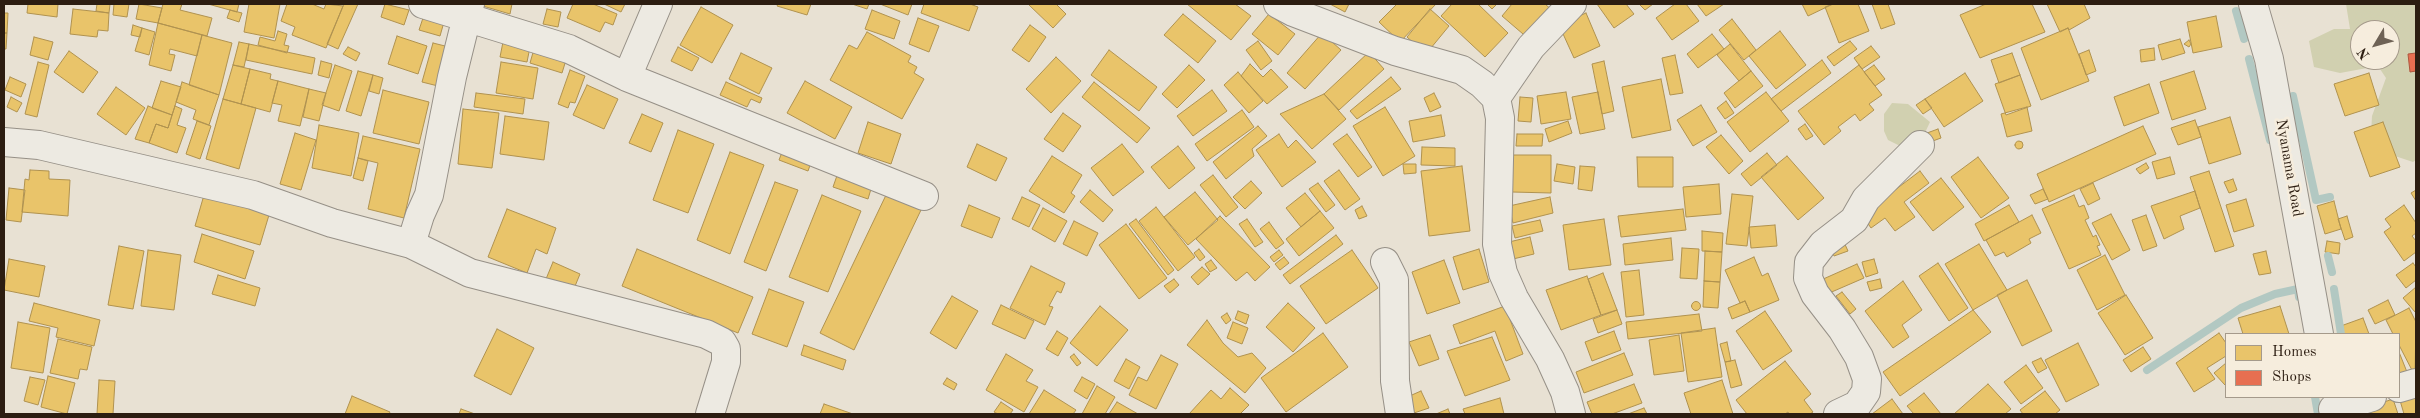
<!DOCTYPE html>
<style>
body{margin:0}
#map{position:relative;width:2420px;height:418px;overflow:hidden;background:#e8e1d3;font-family:"Old Standard TT",serif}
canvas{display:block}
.frame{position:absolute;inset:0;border:5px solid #2c1d11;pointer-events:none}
.legend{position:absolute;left:2225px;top:333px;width:175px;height:65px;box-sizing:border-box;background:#f6eddd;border:1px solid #a59a8b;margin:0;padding:6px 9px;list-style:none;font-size:15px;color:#2c1d11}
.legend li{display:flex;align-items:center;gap:10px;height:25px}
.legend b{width:25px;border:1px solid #a59a8b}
.north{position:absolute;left:2350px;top:20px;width:50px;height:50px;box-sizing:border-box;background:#f6eddd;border:1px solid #a59a8b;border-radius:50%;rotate:233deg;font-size:14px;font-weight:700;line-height:20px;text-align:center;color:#2c1d11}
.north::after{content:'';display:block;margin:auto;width:18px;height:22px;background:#6e6255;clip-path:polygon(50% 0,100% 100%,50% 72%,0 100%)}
</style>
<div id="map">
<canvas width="2420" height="418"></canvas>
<div class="frame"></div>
<ul class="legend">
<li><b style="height:14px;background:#e9c46a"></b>Homes</li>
<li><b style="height:14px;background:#e76f51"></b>Shops</li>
</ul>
<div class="north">N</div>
</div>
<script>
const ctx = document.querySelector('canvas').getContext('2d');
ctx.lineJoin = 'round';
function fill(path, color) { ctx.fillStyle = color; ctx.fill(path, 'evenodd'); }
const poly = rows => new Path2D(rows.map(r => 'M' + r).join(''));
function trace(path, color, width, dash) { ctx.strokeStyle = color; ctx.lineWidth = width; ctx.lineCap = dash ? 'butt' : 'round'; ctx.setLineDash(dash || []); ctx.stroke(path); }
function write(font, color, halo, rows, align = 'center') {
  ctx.font = font + ' "Old Standard TT",serif'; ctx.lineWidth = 5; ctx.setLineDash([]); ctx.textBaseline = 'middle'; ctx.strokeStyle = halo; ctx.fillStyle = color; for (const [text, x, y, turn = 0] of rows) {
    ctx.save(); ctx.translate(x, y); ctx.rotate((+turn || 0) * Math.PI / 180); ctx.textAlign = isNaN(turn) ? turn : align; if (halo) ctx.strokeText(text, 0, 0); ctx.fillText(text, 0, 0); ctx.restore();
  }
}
const green = poly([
 [2346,4,2416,4,2416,160,2413,162,2380,151,2371,135,2372,116,2386,78,2378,66,2340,73,2314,67,2309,41,2334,29,2350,29],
 [2360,30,2390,30,2390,60,2360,60],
 [1892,103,1908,104,1930,122,1923,137,1904,148,1888,140,1884,131,1884,114]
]);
const homes = poly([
 [28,4,58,4,57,17,27,13,28,4],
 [97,4,110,4,109,13,96,11,97,4],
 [114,4,129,4,127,17,113,15,114,4],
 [139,4,162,8,158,23,136,19,139,4],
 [163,4,182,4,180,10,212,18,207,36,158,23,163,4],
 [208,4,239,4,237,12,208,4],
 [249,4,280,4,274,38,244,32,249,4],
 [287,4,312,4,324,9,326,4,343,6,326,48,292,35,295,27,281,21,287,4],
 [344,4,358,4,338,49,327,44,344,4],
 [385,4,409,10,404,25,381,17,385,4],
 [476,4,512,4,510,14,476,4],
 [573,4,593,4,617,14,613,25,605,22,600,32,567,18,573,4],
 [604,4,625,4,621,12,604,4],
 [778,4,811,4,807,15,777,6,778,4],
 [852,4,869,4,867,9,852,4],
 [880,4,912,4,908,15,880,4],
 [924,4,970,4,978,7,969,31,921,13,924,4],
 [1028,4,1056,4,1066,14,1053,28,1028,4],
 [1187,4,1235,4,1251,16,1231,40,1187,4],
 [1330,4,1349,4,1345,12,1330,4],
 [1397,4,1436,4,1400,42,1379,22,1397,4],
 [1452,4,1478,4,1508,33,1485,57,1441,16,1452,4],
 [1487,4,1497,4,1492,9,1487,4],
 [1512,4,1545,4,1553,11,1530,40,1502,16,1512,4],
 [1597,4,1626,4,1634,14,1614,28,1597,4],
 [1639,4,1653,4,1645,10,1639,4],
 [1675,4,1686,4,1699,21,1672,40,1656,18,1675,4],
 [1697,4,1724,4,1706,16,1697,4],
 [1802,4,1833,4,1808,16,1802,4],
 [1833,4,1858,4,1869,31,1839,43,1825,7,1833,4],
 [1872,4,1888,4,1895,24,1881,29,1872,4],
 [1986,4,2032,4,2045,32,1980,58,1960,15,1986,4],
 [2047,4,2084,4,2090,18,2069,30,2068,28,2060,32,2047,4],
 [701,7,733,25,712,63,680,45,701,7],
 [73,9,109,13,108,31,98,30,97,37,70,34,73,9],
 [547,9,561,12,558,27,543,24,547,9],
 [1430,9,1449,26,1426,54,1407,37,1430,9],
 [230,10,242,13,239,22,227,18,230,10],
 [872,10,900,21,894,39,865,29,872,10],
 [4,13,8,13,7,33,4,33,4,13],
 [1586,13,1600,46,1574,58,1559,25,1586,13],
 [1183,14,1216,41,1198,63,1164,35,1183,14],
 [1269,14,1295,34,1278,55,1252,34,1269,14],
 [424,15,444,22,440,36,419,30,424,15],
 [2216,16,2222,47,2193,53,2187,22,2216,16],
 [918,18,939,26,929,52,909,44,918,18],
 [1732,19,1756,50,1744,60,1719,30,1732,19],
 [158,23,202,35,197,56,170,49,169,54,175,55,171,71,149,65,158,23],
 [133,25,142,28,140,37,131,35,133,25],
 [1030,25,1046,37,1029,62,1012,50,1030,25],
 [142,28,155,32,149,55,135,51,142,28],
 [2068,28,2089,81,2041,100,2021,48,2068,28],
 [278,31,287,34,284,45,289,46,287,53,258,45,260,37,275,41,278,31],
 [1780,31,1806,65,1776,89,1749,56,1780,31],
 [867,32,911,56,908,62,917,67,914,73,924,79,902,119,830,80,849,45,857,49,867,32],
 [4,33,7,33,6,49,4,49,4,33],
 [1322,33,1341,50,1305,89,1287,73,1322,33],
 [1712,34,1724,49,1698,68,1687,54,1712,34],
 [202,35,232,43,219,95,189,85,202,35],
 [397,36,427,46,418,74,388,64,397,36],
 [34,37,53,42,48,60,30,55,34,37],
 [504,37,531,42,527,62,500,57,504,37],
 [2180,39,2185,53,2162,60,2158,45,2180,39],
 [2189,40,2191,44,2189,47,2184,44,2189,40],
 [1258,41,1272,61,1261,70,1246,50,1258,41],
 [1850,41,1857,49,1834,66,1827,57,1850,41],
 [239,42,249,44,244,67,233,65,239,42],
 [433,43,453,48,442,87,422,82,433,43],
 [249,44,315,58,312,74,246,60,249,44],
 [1730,44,1751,71,1739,81,1717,55,1730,44],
 [1871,46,1880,57,1862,69,1854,58,1871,46],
 [348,47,360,53,356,61,343,54,348,47],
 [678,47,699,58,692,71,671,61,678,47],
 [2154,48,2155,60,2141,62,2140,50,2154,48],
 [534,49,566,60,562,73,530,63,534,49],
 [1109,50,1157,87,1139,111,1091,75,1109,50],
 [2089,50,2096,71,2086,75,2079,54,2089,50],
 [69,51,98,72,83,93,54,72,69,51],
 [1369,52,1384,69,1339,110,1324,94,1369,52],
 [741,53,772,68,759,94,729,79,741,53],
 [2012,53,2020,75,1999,83,1991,60,2012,53],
 [1675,55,1683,93,1670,95,1662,58,1675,55],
 [1056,57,1081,81,1051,113,1026,89,1056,57],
 [1822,60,1831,73,1781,111,1771,99,1822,60],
 [321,61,332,64,329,78,318,75,321,61],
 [1604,61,1614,111,1602,114,1592,64,1604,61],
 [38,62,49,65,37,117,25,114,38,62],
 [501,62,538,68,533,99,496,93,501,62],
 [1250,64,1263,77,1271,69,1288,87,1267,104,1241,76,1250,64],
 [233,65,250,69,241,104,223,99,233,65],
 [335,65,352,71,339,111,322,105,335,65],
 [1189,65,1205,80,1177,108,1162,94,1189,65],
 [1859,65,1882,95,1869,104,1874,110,1860,121,1855,114,1838,127,1841,131,1824,145,1798,111,1859,65],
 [1874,65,1885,79,1875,86,1864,72,1874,65],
 [250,69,271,74,270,79,278,81,270,112,241,104,250,69],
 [570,70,585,76,575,103,570,102,568,108,558,104,570,70],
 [358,71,373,75,361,116,346,111,358,71],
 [1751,71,1763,86,1735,108,1724,93,1751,71],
 [2194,71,2206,109,2172,120,2160,82,2194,71],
 [1238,72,1263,101,1249,113,1224,85,1238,72],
 [1965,73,1983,101,1944,127,1925,99,1965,73],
 [2369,73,2379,105,2345,116,2334,84,2369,73],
 [373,75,383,78,379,94,369,91,373,75],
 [2020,75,2031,106,2006,115,1995,84,2020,75],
 [10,77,26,84,21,97,5,90,10,77],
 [1391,77,1401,89,1357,119,1350,111,1391,77],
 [1661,79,1671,130,1632,138,1622,87,1661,79],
 [161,81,181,87,172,115,152,108,161,81],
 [278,81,309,89,300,126,278,121,282,105,272,103,278,81],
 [805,81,852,107,835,139,787,113,805,81],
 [182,82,219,95,209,125,193,119,196,110,176,102,182,82],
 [726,82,762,98,760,103,751,99,747,107,720,95,726,82],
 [1094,82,1150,128,1137,143,1082,97,1094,82],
 [2149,84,2159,113,2124,126,2114,97,2149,84],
 [587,85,618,99,604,129,573,115,587,85],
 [116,87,145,108,126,135,97,114,116,87],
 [309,89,326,93,319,121,303,117,309,89],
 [383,90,429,102,419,144,373,133,383,90],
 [1212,90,1227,111,1193,136,1177,116,1212,90],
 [1566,92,1571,119,1541,124,1537,96,1566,92],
 [1598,92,1605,129,1580,134,1572,97,1598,92],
 [1766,92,1789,121,1750,152,1727,122,1766,92],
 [476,93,525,99,523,114,474,107,476,93],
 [1434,93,1441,107,1430,112,1424,98,1434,93],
 [1324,94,1346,119,1312,149,1280,114,1324,94],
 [11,97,22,103,17,112,7,107,11,97],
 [1520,97,1533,98,1531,122,1518,121,1520,97],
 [223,99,256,108,239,169,206,159,223,99],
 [1925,99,1932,108,1923,114,1916,105,1925,99],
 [1726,101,1734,113,1725,119,1717,108,1726,101],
 [1701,105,1717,132,1693,146,1677,120,1701,105],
 [148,106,172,115,168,128,156,124,149,143,135,139,148,106],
 [175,106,182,109,177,125,186,128,177,153,149,143,156,124,168,128,175,106],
 [1385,107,1415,156,1383,176,1353,126,1385,107],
 [2027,107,2032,131,2007,137,2001,114,2027,107],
 [463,109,499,113,492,168,458,164,463,109],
 [1242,110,1254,127,1207,161,1195,144,1242,110],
 [1063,113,1081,126,1063,152,1044,139,1063,113],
 [642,114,663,123,651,152,629,143,642,114],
 [1441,115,1445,136,1413,142,1409,121,1441,115],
 [505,116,549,122,544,160,500,154,505,116],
 [2230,117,2241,154,2209,164,2198,127,2230,117],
 [2195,120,2201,137,2178,145,2171,128,2195,120],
 [197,121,211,126,200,159,186,154,197,121],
 [1568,121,1572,133,1549,142,1545,129,1568,121],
 [868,122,901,134,891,164,858,153,868,122],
 [2383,122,2400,167,2370,177,2354,132,2383,122],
 [1805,124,1813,136,1806,140,1798,129,1805,124],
 [319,125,359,133,351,176,312,168,319,125],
 [1258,126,1267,136,1252,149,1254,156,1226,179,1213,162,1258,126],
 [2143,126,2156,154,2049,202,2037,174,2143,126],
 [1938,129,1941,138,1930,142,1927,133,1938,129],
 [678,130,714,144,688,213,653,200,678,130],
 [295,133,316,140,301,190,280,184,295,133],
 [1279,134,1288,148,1296,140,1316,162,1282,187,1256,150,1279,134],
 [1347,134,1372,167,1358,177,1333,144,1347,134],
 [1517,134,1543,134,1542,146,1516,146,1517,134],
 [1721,135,1743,161,1729,174,1706,147,1721,135],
 [363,136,420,149,404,218,368,209,378,163,358,158,363,136],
 '2015 145a4 4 0 1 1 8 0a4 4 0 1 1-8 0Z',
 [977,144,1007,158,996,181,967,167,977,144],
 [1122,144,1144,172,1113,196,1091,168,1122,144],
 [1178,146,1195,168,1169,189,1151,167,1178,146],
 [784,147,813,157,808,171,779,160,784,147],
 [1422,147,1455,148,1455,166,1421,165,1422,147],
 [730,152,764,165,730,254,697,240,730,152],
 [1767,153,1777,165,1751,186,1741,174,1767,153],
 [1512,155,1551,155,1551,193,1512,192,1512,155],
 [1052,156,1082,175,1071,193,1075,196,1064,213,1029,191,1052,156],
 [1787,156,1824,198,1798,220,1761,177,1787,156],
 [1637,157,1673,157,1673,187,1638,187,1637,157],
 [1978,157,2009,198,1981,218,1951,177,1978,157],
 [2170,157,2175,174,2157,179,2152,162,2170,157],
 [358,158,368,161,363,181,353,178,358,158],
 [2146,163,2149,168,2140,174,2136,169,2146,163],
 [1403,164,1416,164,1416,173,1404,174,1403,164],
 [1557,164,1575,167,1573,184,1554,181,1557,164],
 [1462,166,1470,231,1429,236,1421,171,1462,166],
 [1580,166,1595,167,1592,191,1578,189,1580,166],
 [840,167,874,179,868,199,833,187,840,167],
 [30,170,49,171,49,179,70,180,68,216,22,212,25,179,29,180,30,170],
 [1339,170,1360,199,1345,210,1324,181,1339,170],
 [1920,171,1929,183,1904,202,1915,217,1895,231,1885,218,1871,228,1862,215,1920,171],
 [2209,171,2234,246,2215,252,2190,177,2209,171],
 [1213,175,1238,207,1226,217,1200,185,1213,175],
 [1941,178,1964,207,1933,231,1910,202,1941,178],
 [2233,179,2237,190,2229,193,2224,182,2233,179],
 [1251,181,1262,193,1245,209,1233,197,1251,181],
 [775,182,798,190,766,271,744,262,775,182],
 [1318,183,1335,205,1326,212,1309,189,1318,183],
 [2093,183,2100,199,2088,205,2080,189,2093,183],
 [1719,184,1721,214,1686,217,1683,187,1719,184],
 [9,188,25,190,21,222,6,220,9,188],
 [2043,189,2048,199,2035,204,2030,195,2043,189],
 [1090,190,1113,210,1103,222,1080,202,1090,190],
 [2416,190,2416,201,2411,193,2416,190],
 [2195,191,2200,208,2180,216,2184,229,2164,239,2151,206,2195,191],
 [1195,192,1218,220,1188,245,1164,217,1195,192],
 [887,193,921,210,854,350,820,333,887,193],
 [1305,193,1320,211,1301,227,1286,208,1305,193],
 [1732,194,1753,196,1747,246,1726,244,1732,194],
 [204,195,258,205,257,211,269,215,260,245,195,226,204,195],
 [822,195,861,211,828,292,789,277,822,195],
 [2074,195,2079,207,2084,205,2089,218,2085,220,2093,237,2096,235,2100,245,2097,246,2101,255,2069,269,2042,209,2074,195],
 [1022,197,1040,205,1029,227,1012,219,1022,197],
 [1550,197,1553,213,1513,223,1509,206,1550,197],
 [2246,199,2254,226,2234,232,2226,205,2246,199],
 [2334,201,2341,229,2325,234,2317,206,2334,201],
 [969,205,1000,218,992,238,961,226,969,205],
 [2009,205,2019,222,1984,241,1975,224,2009,205],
 [2404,205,2416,223,2416,233,2412,236,2416,241,2416,252,2404,261,2384,232,2391,227,2385,219,2404,205],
 [1362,206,1367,216,1359,219,1355,210,1362,206],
 [1156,207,1195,257,1178,271,1139,221,1156,207],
 [1043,208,1067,221,1055,242,1032,229,1043,208],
 [507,209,556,228,547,254,536,249,527,273,488,257,507,209],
 [1683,209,1686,230,1621,237,1618,216,1683,209],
 [1320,211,1334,228,1299,256,1286,239,1320,211],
 [2111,214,2130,250,2112,260,2092,223,2111,214],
 [2032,215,2041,233,2029,239,2031,243,2007,257,2004,252,1995,256,1986,240,2032,215],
 [2146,215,2157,246,2143,251,2132,220,2146,215],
 [1220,216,1270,267,1255,281,1247,272,1236,281,1196,239,1220,216],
 [2347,216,2353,237,2345,240,2338,219,2347,216],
 [1136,219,1174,270,1168,275,1129,224,1136,219],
 [1247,219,1263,242,1255,247,1239,224,1247,219],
 [1604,219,1611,265,1569,270,1563,225,1604,219],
 [1540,220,1543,231,1515,238,1512,226,1540,220],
 [1074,221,1098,233,1087,256,1063,244,1074,221],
 [1269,222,1284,243,1276,249,1260,229,1269,222],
 [1126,224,1167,278,1139,299,1099,245,1126,224],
 [1775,225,1777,246,1751,248,1749,227,1775,225],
 [1702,231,1723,233,1722,252,1702,251,1702,231],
 [202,234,254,251,245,279,194,262,202,234],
 [1336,235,1343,244,1290,284,1283,275,1336,235],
 [1530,237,1534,254,1513,259,1509,242,1530,237],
 [1671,238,1673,260,1625,265,1623,244,1671,238],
 [1843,240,1848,251,1834,256,1830,245,1843,240],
 [2327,241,2340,243,2339,254,2325,252,2327,241],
 [1979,244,2007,290,1973,310,1945,264,1979,244],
 [119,246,144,251,133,309,108,305,119,246],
 [1682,248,1699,249,1697,279,1680,278,1682,248],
 [637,249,753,297,738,333,622,286,637,249],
 [1199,249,1205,257,1200,261,1194,253,1199,249],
 [1479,249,1489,282,1463,290,1453,257,1479,249],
 [148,250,181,255,174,310,141,306,148,250],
 [1279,250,1283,255,1274,262,1270,257,1279,250],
 [1352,250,1378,288,1326,324,1300,286,1352,250],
 [1705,251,1722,252,1720,282,1704,281,1705,251],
 [2266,251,2271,273,2259,275,2253,254,2266,251],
 [2105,255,2125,295,2097,310,2077,270,2105,255],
 [1284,257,1289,263,1280,270,1275,264,1284,257],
 [1754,257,1762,276,1768,273,1779,300,1750,312,1745,301,1740,303,1725,270,1754,257],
 [9,259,45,266,39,297,4,290,9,259],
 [1874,259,1878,273,1866,277,1862,262,1874,259],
 [1211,260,1217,268,1210,272,1205,264,1211,260],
 [1444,260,1460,303,1427,314,1412,272,1444,260],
 [553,262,580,274,573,291,546,279,553,262],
 [1938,263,1968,308,1949,321,1919,276,1938,263],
 [2413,263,2416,267,2416,280,2406,288,2396,275,2413,263],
 [1857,264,1864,278,1827,294,1821,280,1857,264],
 [1031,266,1065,283,1061,293,1057,291,1049,306,1053,307,1045,325,1010,308,1031,266],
 [1202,267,1210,274,1198,285,1191,277,1202,267],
 [1639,270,1644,315,1626,317,1621,272,1639,270],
 [1603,273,1617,310,1601,315,1588,279,1603,273],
 [218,275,260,288,255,306,212,294,218,275],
 [1587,276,1601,315,1561,330,1546,290,1587,276],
 [1174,279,1179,285,1170,293,1164,286,1174,279],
 [1880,279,1882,288,1870,291,1867,282,1880,279],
 [2027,280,2052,331,2022,346,1997,295,2027,280],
 [1704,281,1720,282,1718,308,1703,307,1704,281],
 [1903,281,1922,310,1902,325,1909,337,1893,348,1865,311,1903,281],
 [2416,287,2416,311,2415,312,2403,298,2416,287],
 [769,289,804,302,787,347,752,334,769,289],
 [1842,292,1856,309,1850,314,1836,296,1842,292],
 [2126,295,2153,338,2125,355,2098,313,2126,295],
 [952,296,978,311,956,349,930,333,952,296],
 [2388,300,2395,315,2375,324,2368,310,2388,300],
 [1745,301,1750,312,1732,319,1728,308,1745,301],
 '1691.5 306a4.5 4.5 0 1 1 9 0a4.5 4.5 0 1 1-9 0Z',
 [34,303,100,320,94,346,56,337,58,328,29,321,34,303],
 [1288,303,1315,328,1293,352,1266,327,1288,303],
 [1001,305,1034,321,1025,339,992,324,1001,305],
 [1100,306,1128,330,1097,366,1070,343,1100,306],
 [1505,306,1523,354,1506,361,1495,331,1460,344,1453,325,1505,306],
 [2280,306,2289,334,2243,334,2238,318,2280,306],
 [2409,308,2416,322,2415,376,2399,345,2399,334,2393,334,2386,320,2409,308],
 [1617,310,1622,324,1598,333,1593,319,1617,310],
 [1973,310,1991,332,1900,396,1883,372,1973,310],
 [1238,311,1249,315,1246,324,1235,319,1238,311],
 [1765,311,1792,351,1763,370,1736,331,1765,311],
 [1227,313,1231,320,1226,324,1221,317,1227,313],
 [1699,314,1702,331,1628,339,1626,322,1699,314],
 [2363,318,2369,334,2341,334,2338,327,2363,318],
 [1207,320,1223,343,1238,357,1252,353,1266,368,1245,393,1187,345,1207,320],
 [18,322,50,328,43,373,11,368,18,322],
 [1233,322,1248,328,1242,344,1227,338,1233,322],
 [1715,328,1722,377,1688,382,1681,333,1715,328],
 [497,329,534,348,511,395,474,376,497,329],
 [1057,331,1068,338,1058,356,1046,349,1057,331],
 [1614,331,1621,350,1592,361,1585,342,1614,331],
 [1323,333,1348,367,1286,412,1261,378,1323,333],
 [2219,333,2226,343,2226,356,2207,368,2215,379,2194,392,2176,363,2219,333],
 [1430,335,1439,359,1419,366,1409,342,1430,335],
 [1679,335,1684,371,1654,375,1649,340,1679,335],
 [1492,337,1510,380,1465,396,1447,351,1492,337],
 [58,339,92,347,87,370,80,369,78,379,50,373,58,339],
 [1727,342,1731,361,1725,362,1720,344,1727,342],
 [2078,343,2099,385,2066,402,2045,360,2078,343],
 [804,345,846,360,843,370,801,355,804,345],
 [2143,347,2151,359,2131,372,2123,360,2143,347],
 [2399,352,2407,372,2399,378,2399,352],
 [1624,353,1633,375,1584,393,1576,372,1624,353],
 [1006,354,1033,370,1026,381,1038,387,1024,412,986,390,1006,354],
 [1074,354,1081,363,1077,366,1070,357,1074,354],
 [1161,355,1178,364,1156,409,1129,395,1138,377,1147,381,1161,355],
 [2041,358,2047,368,2038,373,2032,362,2041,358],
 [1126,359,1140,367,1129,389,1114,381,1126,359],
 [1735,360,1742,385,1731,388,1725,362,1735,360],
 [1785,361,1811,394,1804,400,1813,412,1810,414,1789,414,1788,412,1785,414,1747,414,1736,400,1785,361],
 [2226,363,2226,384,2225,385,2214,373,2226,363],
 [2026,365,2043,388,2021,404,2004,382,2026,365],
 [48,376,75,383,67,414,41,407,48,376],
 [30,377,45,380,38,405,24,401,30,377],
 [1082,377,1095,384,1087,399,1074,391,1082,377],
 [947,378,957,384,954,390,943,384,947,378],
 [99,380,115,381,113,414,97,414,99,380],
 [1722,380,1733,414,1691,414,1684,393,1722,380],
 [1634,384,1642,403,1612,414,1592,414,1587,402,1634,384],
 [1988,384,2011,409,2005,414,1954,414,1988,384],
 [1097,386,1115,397,1105,414,1082,414,1097,386],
 [1230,388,1249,405,1240,414,1189,414,1211,390,1221,399,1230,388],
 [1044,390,1076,410,1073,414,1029,414,1044,390],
 [1421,391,1429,408,1411,414,1405,398,1421,391],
 [2045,391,2060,410,2055,414,2023,414,2020,410,2045,391],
 [1924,393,1941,414,1914,414,1907,406,1924,393],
 [2416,393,2416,414,2404,414,2399,397,2416,393],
 [352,396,390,412,389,414,345,414,352,396],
 [1500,398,1504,414,1465,414,1463,409,1500,398],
 [1892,399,1903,414,1872,414,1892,399],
 [2393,399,2398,414,2361,414,2360,410,2393,399],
 [1001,402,1013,410,1010,414,998,414,994,412,1001,402],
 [1117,402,1138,414,1109,414,1117,402],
 [824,404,853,414,820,414,824,404],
 [1644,408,1647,414,1628,414,1644,408],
 [461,409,475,414,459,414,461,409],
 [1448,409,1450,414,1436,414,1448,409]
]);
const shops = poly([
 [2416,53,2416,71,2410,72,2408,54,2416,53]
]);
const stream = poly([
 [2236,11,2244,39],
 [2249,59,2270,140],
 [2293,96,2316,200,2330,197],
 [2328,256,2332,272],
 [2334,289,2341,334],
 [2147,370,2241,308,2275,294,2298,289,2299,297],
 [2315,397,2318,414]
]);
const minor = poly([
 [423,4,569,49,627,77,924,196],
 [1278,4,1293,12,1395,51,1462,70,1482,84,1496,98,1500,118,1497,244,1503,273,1514,298,1550,359,1565,392,1571,414],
 [2253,4,2269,59,2319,334],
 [627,77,658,4],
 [1496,98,1531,47,1572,4],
 [4,142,39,145,253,195,332,223,411,244,470,273,706,334,722,342,726,349,726,362,710,414],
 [411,244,420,215,429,195,452,77,470,4],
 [1385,262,1394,280,1395,381,1400,414],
 [2399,388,2416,383],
 [2333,409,2372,397],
 [1838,414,1857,405,1866,392,1867,379,1859,357,1842,329,1815,294,1808,278,1809,262,1823,244,1854,220,1866,199,1920,145]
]);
const streetNames = [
 ["Nyanama Road",2289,168,80]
];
fill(green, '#d1d0b0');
fill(homes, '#e9c46a');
trace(homes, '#b0924f', 1);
fill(shops, '#e76f51');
trace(shops, '#af563e', 1);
trace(stream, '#b2c8c2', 8);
trace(minor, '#969087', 30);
trace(minor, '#edeae2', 28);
write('15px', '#2c1d11', '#f6eddd', streetNames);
</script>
